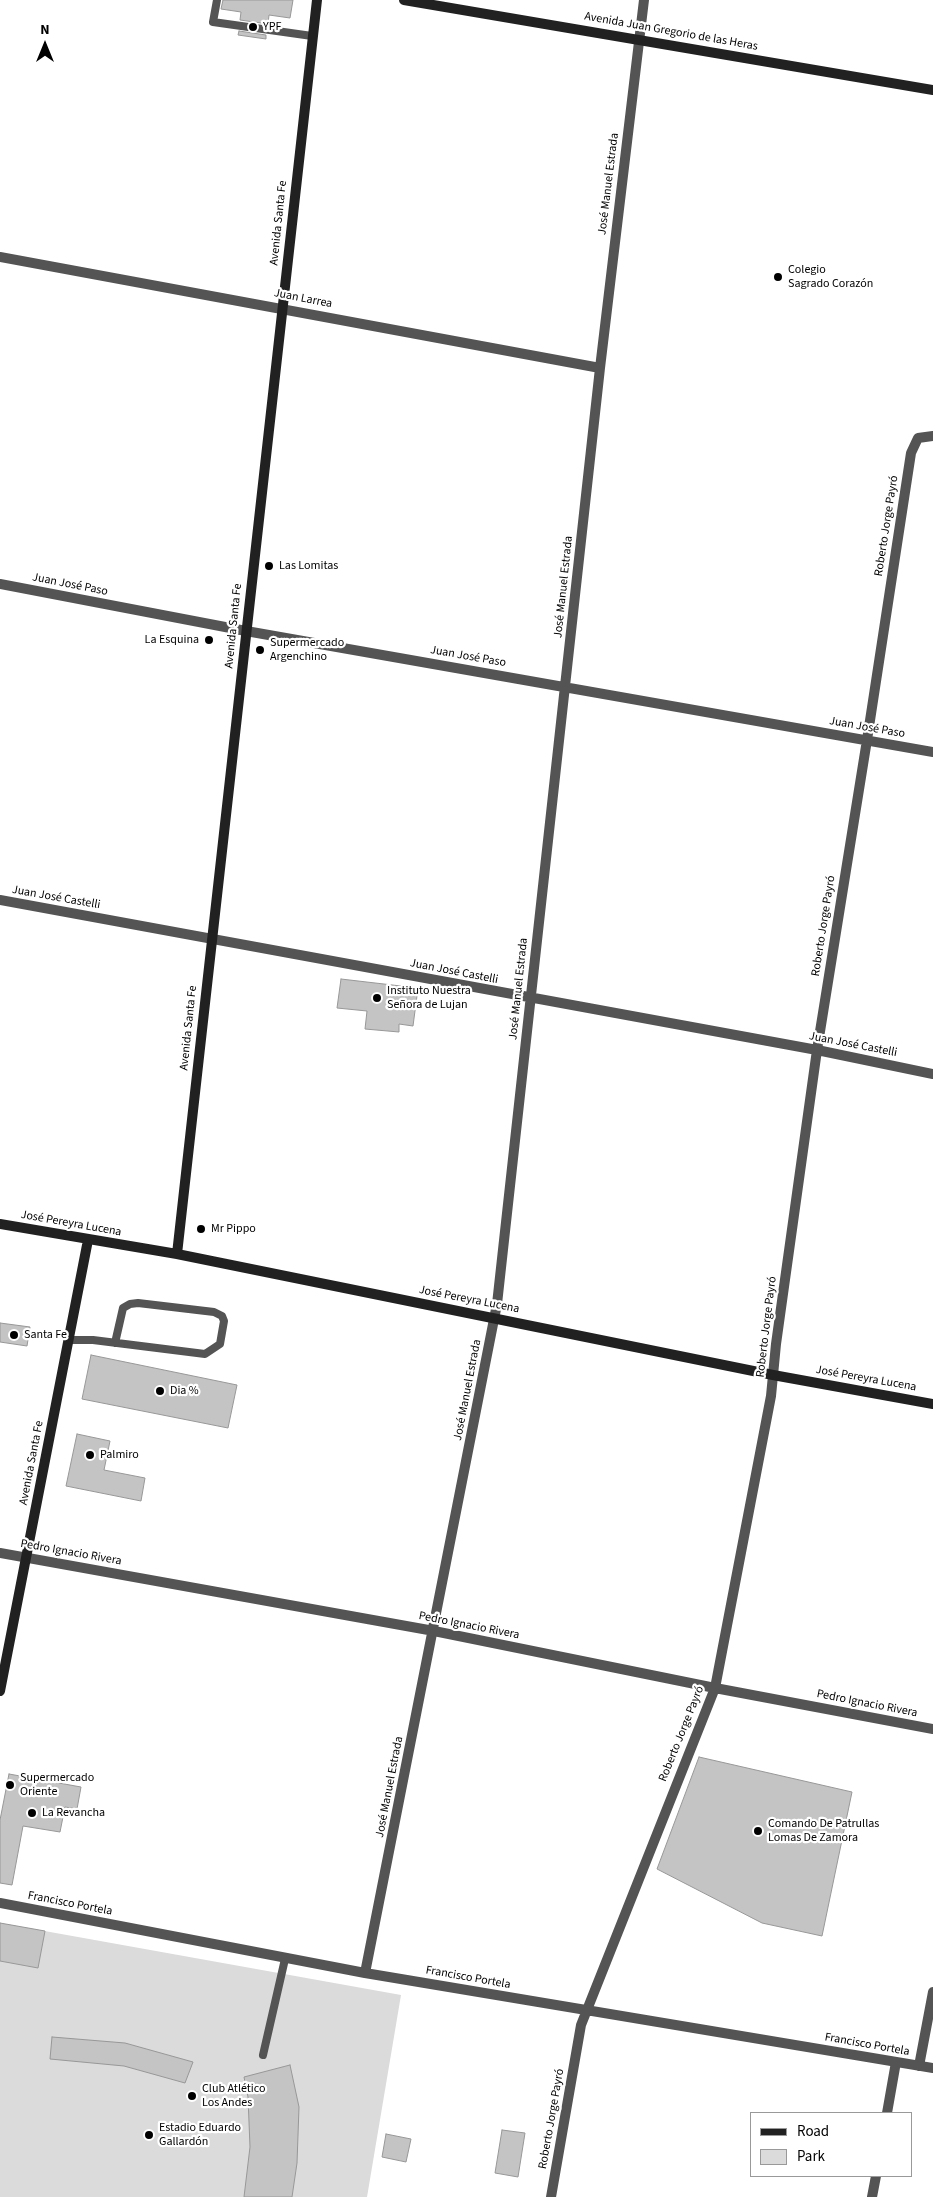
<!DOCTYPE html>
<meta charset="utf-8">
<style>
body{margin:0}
#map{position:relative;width:933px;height:2197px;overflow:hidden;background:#fff;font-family:"Source Sans 3",sans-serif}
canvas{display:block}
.legend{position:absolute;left:750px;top:2112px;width:162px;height:65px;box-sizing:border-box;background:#fff;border:1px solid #999;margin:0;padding:6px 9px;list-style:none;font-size:15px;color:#000}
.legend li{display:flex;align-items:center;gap:10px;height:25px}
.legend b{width:25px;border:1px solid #999}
.north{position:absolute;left:20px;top:20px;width:50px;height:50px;-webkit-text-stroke:4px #fff;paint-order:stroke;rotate:0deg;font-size:14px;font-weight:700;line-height:20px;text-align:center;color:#000}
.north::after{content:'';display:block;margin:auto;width:18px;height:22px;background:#000;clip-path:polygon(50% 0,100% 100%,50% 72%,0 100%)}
</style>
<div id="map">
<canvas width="933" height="2197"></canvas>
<ul class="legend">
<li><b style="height:6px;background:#212121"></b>Road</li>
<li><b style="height:14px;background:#dbdbdb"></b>Park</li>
</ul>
<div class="north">N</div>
</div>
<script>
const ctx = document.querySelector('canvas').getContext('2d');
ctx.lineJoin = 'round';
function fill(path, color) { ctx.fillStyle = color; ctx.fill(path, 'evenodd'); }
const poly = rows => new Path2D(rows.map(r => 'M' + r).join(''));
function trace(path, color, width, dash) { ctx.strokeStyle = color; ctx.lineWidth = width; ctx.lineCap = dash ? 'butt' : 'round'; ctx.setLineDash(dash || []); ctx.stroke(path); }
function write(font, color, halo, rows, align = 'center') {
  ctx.font = font + ' "Source Sans 3",sans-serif'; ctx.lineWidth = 4.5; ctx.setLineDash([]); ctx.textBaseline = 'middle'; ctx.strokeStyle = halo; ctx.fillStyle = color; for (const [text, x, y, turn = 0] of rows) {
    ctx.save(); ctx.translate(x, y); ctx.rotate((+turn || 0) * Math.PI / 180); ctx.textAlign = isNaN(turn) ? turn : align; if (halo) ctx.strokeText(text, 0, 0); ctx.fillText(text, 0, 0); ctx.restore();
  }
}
const green = poly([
 [0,1923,401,1995,367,2197,0,2197]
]);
const building = poly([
 [223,0,293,0,290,18,269,15,268,24,240,20,241,12,221,9,223,0],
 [239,31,266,35,266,39,238,35,239,31],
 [341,979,418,988,413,1026,399,1024,399,1032,365,1029,367,1011,337,1008,341,979],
 [0,1323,30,1327,27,1346,0,1342,0,1323],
 [91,1355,237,1385,228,1428,82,1399,91,1355],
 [77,1434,110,1441,104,1470,145,1478,141,1501,66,1486,77,1434],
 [699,1757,852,1792,822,1936,762,1923,657,1869,699,1757],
 [9,1774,81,1787,77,1809,65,1807,60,1832,23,1826,12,1885,0,1883,0,1820,9,1774],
 [0,1923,45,1931,38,1968,0,1961,0,1923],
 [52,2037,125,2043,193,2062,185,2083,124,2066,50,2059,52,2037],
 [290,2065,299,2107,297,2163,292,2197,244,2197,250,2147,248,2097,244,2077,290,2065],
 [502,2130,525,2133,518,2177,495,2173,502,2130],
 [386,2134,411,2139,406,2162,382,2157,386,2134]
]);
const lane = poly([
 [217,0,213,22,312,36],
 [68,1340,93,1340,205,1354,220,1344,224,1321,222,1316,214,1312,138,1303,130,1304,123,1308,115,1343],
 [263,2055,285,1959]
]);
const street = poly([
 [0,257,600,368],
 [0,584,246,631,933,752],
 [0,900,817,1050,933,1074],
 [0,1553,434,1631,715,1688,933,1729],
 [0,1903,365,1973,933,2068],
 [365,1973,497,1304,600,368,644,0],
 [919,2066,933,1992],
 [887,2113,896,2062],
 [551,2197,581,2025,715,1688,771,1396,776,1344,817,1050,867,740,911,453,918,438,933,436],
 [872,2197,876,2176]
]);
const secondary = poly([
 [404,0,933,90],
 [0,1224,177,1254,773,1375,933,1404],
 [177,1254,317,0],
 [0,1691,88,1240]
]);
const markers = [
 [253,27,5,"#000"],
 [778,277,5,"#000"],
 [269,566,5,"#000"],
 [209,640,5,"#000"],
 [260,650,5,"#000"],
 [377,998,5,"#000"],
 [201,1229,5,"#000"],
 [14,1335,5,"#000"],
 [160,1391,5,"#000"],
 [90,1455,5,"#000"],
 [10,1785,5,"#000"],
 [32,1813,5,"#000"],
 [758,1831,5,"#000"],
 [192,2096,5,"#000"],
 [149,2135,5,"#000"]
];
const poiNames = [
 ["YPF",263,27],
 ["Colegio",788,270],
 ["Sagrado Corazón",788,284],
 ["Las Lomitas",279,566],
 ["La Esquina",199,640,"right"],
 ["Supermercado",270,643],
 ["Argenchino",270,657],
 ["Instituto Nuestra",387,991],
 ["Señora de Lujan",387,1005],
 ["Mr Pippo",211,1229],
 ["Santa Fe",24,1335],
 ["Dia %",170,1391],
 ["Palmiro",100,1455],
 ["Supermercado",20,1778],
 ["Oriente",20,1792],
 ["La Revancha",42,1813],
 ["Comando De Patrullas",768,1824],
 ["Lomas De Zamora",768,1838],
 ["Club Atlético",202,2089],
 ["Los Andes",202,2103],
 ["Estadio Eduardo",159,2128],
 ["Gallardón",159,2142]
];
const streetNames = [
 ["Avenida Juan Gregorio de las Heras",671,32,10],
 ["José Manuel Estrada",609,184,-83],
 ["Avenida Santa Fe",279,223,-84],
 ["Juan Larrea",303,299,11],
 ["Roberto Jorge Payró",887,526,-81],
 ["Juan José Paso",70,585,11],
 ["José Manuel Estrada",564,587,-84],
 ["Avenida Santa Fe",234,626,-84],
 ["Juan José Paso",468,657,10],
 ["Juan José Paso",867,728,10],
 ["Juan José Castelli",56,898,10],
 ["Roberto Jorge Payró",824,926,-81],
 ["Juan José Castelli",454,972,11],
 ["José Manuel Estrada",519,989,-84],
 ["Avenida Santa Fe",189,1028,-84],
 ["Juan José Castelli",853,1045,11],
 ["José Pereyra Lucena",71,1224,10],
 ["José Pereyra Lucena",469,1300,11],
 ["Roberto Jorge Payró",767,1327,-83],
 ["José Pereyra Lucena",866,1379,10],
 ["José Manuel Estrada",468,1390,-79],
 ["Avenida Santa Fe",32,1463,-79],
 ["Pedro Ignacio Rivera",71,1553,10],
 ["Pedro Ignacio Rivera",469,1626,11],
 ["Pedro Ignacio Rivera",867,1704,11],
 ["Roberto Jorge Payró",682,1734,-68],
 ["José Manuel Estrada",390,1787,-79],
 ["Francisco Portela",70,1904,11],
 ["Francisco Portela",468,1978,10],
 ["Francisco Portela",867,2045,10],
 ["Roberto Jorge Payró",552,2119,-80]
];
fill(green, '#dbdbdb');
fill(building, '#c4c4c4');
trace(building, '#989898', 1);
trace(lane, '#545454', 8);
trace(street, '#545454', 10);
trace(secondary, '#212121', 10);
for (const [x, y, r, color] of markers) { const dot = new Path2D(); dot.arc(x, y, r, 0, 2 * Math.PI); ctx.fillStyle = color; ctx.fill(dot); trace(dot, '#fff', 2); }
write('12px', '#000', '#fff', poiNames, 'left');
write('12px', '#000', '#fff', streetNames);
</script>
